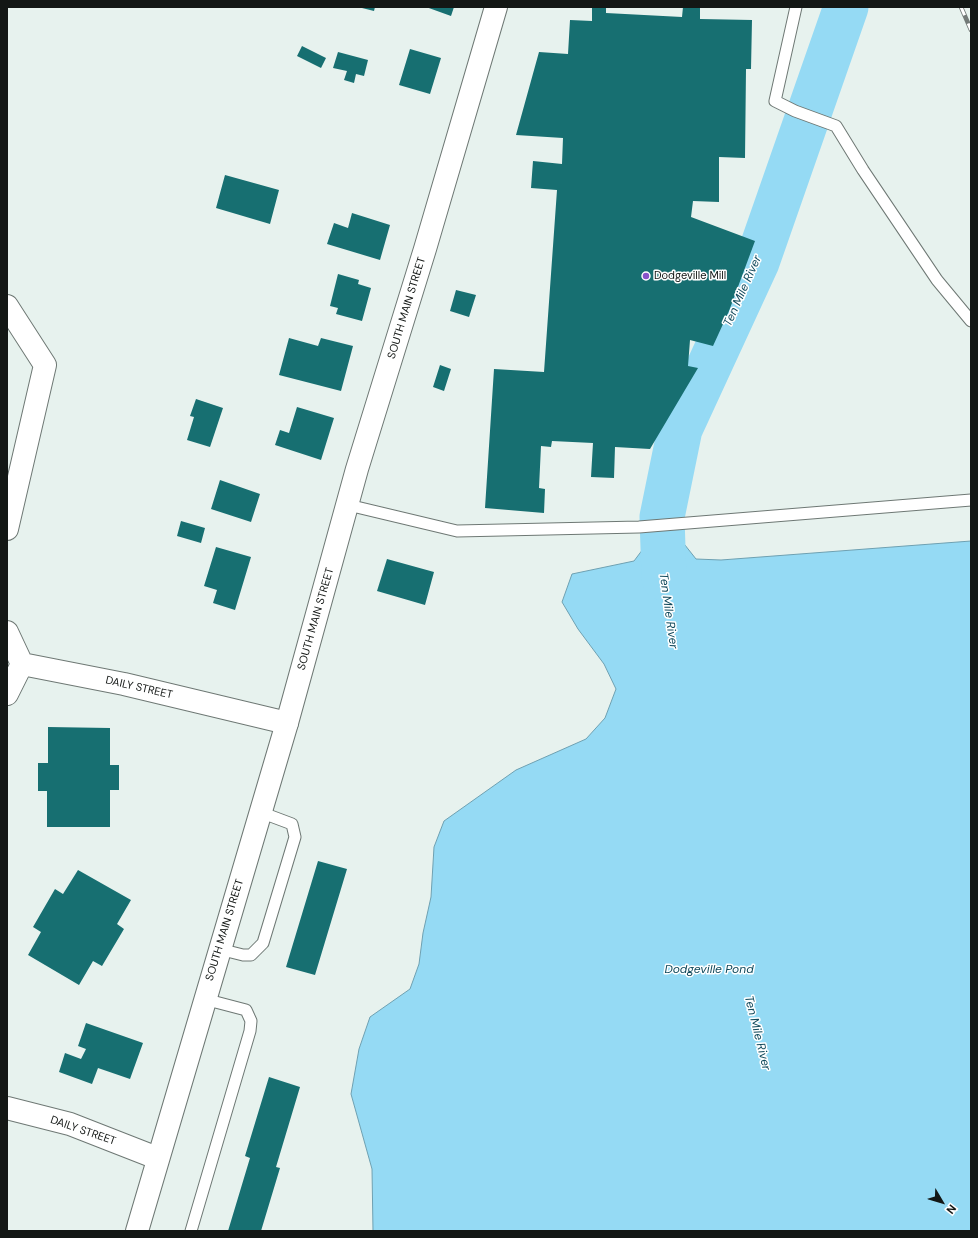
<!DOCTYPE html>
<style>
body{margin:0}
#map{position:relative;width:978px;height:1238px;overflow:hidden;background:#e7f2ee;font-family:"DM Sans",sans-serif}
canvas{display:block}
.frame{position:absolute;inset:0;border:8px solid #131715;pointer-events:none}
.north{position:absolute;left:922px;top:1182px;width:40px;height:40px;-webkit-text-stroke:3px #fff;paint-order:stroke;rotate:128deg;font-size:11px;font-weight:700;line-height:16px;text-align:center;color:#131715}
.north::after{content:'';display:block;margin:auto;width:14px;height:18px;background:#131715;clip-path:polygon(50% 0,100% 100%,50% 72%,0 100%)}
</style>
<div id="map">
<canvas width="978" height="1238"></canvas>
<div class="frame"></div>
<div class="north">N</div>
</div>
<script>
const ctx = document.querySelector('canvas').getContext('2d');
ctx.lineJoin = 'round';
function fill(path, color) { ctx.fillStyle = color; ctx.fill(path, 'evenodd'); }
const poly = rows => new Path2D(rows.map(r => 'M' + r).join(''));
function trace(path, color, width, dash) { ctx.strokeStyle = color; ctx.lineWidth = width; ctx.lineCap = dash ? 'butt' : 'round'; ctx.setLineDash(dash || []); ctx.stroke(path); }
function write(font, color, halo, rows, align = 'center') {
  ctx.font = font + ' "DM Sans",sans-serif'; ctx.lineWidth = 3; ctx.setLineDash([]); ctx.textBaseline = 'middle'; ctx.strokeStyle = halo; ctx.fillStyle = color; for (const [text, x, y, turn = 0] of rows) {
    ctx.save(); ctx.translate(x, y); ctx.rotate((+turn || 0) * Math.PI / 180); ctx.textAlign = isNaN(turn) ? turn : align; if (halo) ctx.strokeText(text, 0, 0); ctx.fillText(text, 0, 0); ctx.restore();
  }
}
const water = poly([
 [684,514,681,540,696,559,721,560,971,541,971,1231,373,1231,372,1169,351,1094,359,1049,370,1017,410,989,419,964,423,933,431,897,434,847,444,821,516,770,586,739,605,718,616,689,604,664,578,629,562,602,572,574,634,561,643,549,646,515,662,517,684,514]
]);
const river = poly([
 [664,578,662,517,680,429,757,262,846,7]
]);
const building = poly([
 [358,7,375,7,374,11],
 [426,7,454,7,451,16],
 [606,7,606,13,682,17,683,7,700,7,700,19,752,20,751,69,746,69,745,158,719,157,719,202,693,201,691,217,755,241,729,311,713,346,690,340,688,366,698,368,650,449,615,447,614,478,591,477,593,443,552,441,551,447,541,446,539,488,545,489,544,513,485,508,494,369,544,372,557,190,531,188,533,161,562,164,563,138,516,135,539,52,568,54,570,20,592,21,592,8],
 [302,46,326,58,321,68,297,56],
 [410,49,441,58,430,94,399,85],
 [338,52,368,60,364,76,356,74,354,83,344,80,347,71,333,68],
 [225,175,279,190,270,224,216,208],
 [352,213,390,225,380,260,327,244,334,223,348,228],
 [338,274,359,280,358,284,371,288,362,321,336,314,338,308,330,306],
 [456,290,476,295,469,317,450,311],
 [289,338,318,346,321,338,353,346,341,391,279,375],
 [440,365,451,369,444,391,433,387],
 [196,399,223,408,210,447,187,440,194,417,190,416],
 [297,407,334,418,321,460,275,445,280,430,289,433],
 [220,480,260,494,251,522,211,509],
 [181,521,205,528,201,543,177,536],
 [216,547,251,557,235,610,213,603,217,590,204,586],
 [387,559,434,572,425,605,377,591],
 [48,727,110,728,110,765,119,765,119,790,110,790,110,827,47,827,47,791,38,791,38,763,48,763],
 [318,861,347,869,315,975,286,967],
 [78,870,131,900,117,924,124,929,102,966,93,961,79,985,28,955,41,932,33,927,55,889,63,894],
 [86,1023,143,1043,130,1079,98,1068,92,1084,59,1072,65,1053,81,1059,86,1049,78,1046],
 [269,1077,300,1087,276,1167,280,1168,261,1231,228,1231,250,1158,245,1156]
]);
const service = poly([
 [796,7,775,101,795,111,836,126,863,170,937,280,971,321],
 [348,505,457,531,639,527,971,500],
 [219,949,243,955,251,955,263,943,295,837,292,824,260,812],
 [191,1231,250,1031,251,1021,246,1010,204,999]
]);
const minor = poly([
 [7,306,45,365,7,529],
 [7,632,22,664],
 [7,694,22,664,124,684,287,723],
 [7,1108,70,1124,157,1158]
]);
const secondary = poly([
 [137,1231,287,723,357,469,425,249,496,7]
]);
const rail = poly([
 [961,7,971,30]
]);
const markers = [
 [646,276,4,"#8852c9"]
];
const poiNames = [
 ["Dodgeville Mill",654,276]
];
const streetNames = [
 ["SOUTH MAIN STREET",407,308,-73],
 ["SOUTH MAIN STREET",316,619,-74],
 ["DAILY STREET",139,688,13],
 ["SOUTH MAIN STREET",225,930,-73],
 ["DAILY STREET",83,1131,19]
];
const waterNames = [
 ["Ten Mile River",743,291,-66],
 ["Ten Mile River",668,611,82],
 ["Dodgeville Pond",709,970],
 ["Ten Mile River",757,1033,76]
];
fill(water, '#95daf4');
trace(water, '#6ea0b1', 1);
trace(river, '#95daf4', 45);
fill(building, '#176f71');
trace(service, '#6e7874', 13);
trace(minor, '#6e7874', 24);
trace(secondary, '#6e7874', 24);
trace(service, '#fff', 11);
trace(minor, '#fff', 22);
trace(secondary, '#fff', 22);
trace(rail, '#737a78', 4.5);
trace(rail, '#fff', 3, [9]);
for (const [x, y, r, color] of markers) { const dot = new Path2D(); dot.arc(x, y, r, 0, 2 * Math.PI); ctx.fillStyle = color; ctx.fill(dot); trace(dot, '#fff', 1.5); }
write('11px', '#131715', '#fff', poiNames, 'left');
write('11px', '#131715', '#fff', streetNames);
write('italic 12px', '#114a5c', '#fff', waterNames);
</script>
